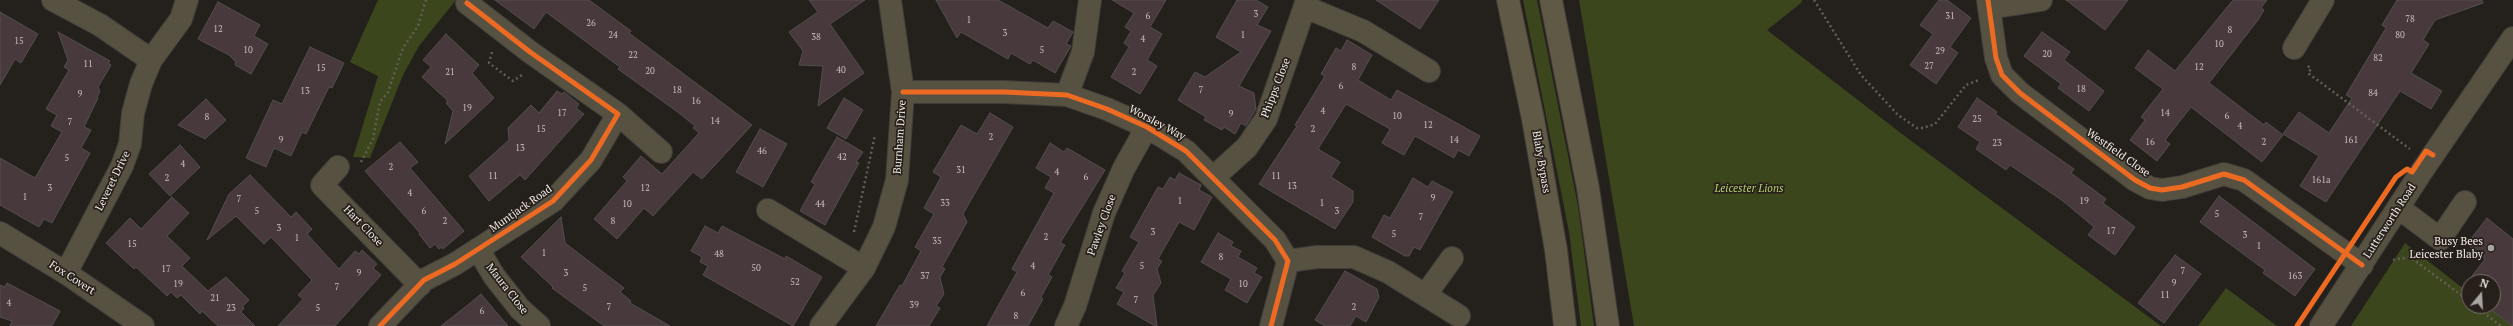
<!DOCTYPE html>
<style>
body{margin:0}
#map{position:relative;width:2513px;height:326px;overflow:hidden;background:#24201c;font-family:"PT Serif",serif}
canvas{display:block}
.north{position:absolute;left:2461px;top:274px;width:40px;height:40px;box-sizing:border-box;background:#271f19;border:1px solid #78716b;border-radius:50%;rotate:18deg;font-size:11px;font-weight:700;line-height:16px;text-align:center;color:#f1ece7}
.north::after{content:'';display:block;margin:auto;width:14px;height:18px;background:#a9a5a0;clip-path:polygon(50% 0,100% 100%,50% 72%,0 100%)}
</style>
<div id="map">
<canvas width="2513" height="326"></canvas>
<div class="north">N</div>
</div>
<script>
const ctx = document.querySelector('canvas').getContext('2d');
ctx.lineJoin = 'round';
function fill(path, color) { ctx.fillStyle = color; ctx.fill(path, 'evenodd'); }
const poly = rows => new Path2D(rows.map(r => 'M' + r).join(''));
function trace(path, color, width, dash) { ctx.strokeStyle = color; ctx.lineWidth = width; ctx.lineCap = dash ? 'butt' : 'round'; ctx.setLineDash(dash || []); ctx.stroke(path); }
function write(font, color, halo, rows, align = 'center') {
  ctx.font = font + ' "PT Serif",serif'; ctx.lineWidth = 3.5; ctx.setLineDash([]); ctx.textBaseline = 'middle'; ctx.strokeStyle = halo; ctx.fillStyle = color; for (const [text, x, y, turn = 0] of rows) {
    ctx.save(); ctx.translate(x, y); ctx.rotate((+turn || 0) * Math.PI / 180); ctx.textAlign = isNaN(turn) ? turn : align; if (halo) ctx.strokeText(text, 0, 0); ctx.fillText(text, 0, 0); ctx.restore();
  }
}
const green = poly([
 [378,0,456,0,419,46,403,75,370,158,353,157,378,76,350,62],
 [1523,0,1537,0,1541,20,1578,206,1594,326,1581,326,1569,232],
 [1579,0,1802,0,1801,3,1767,30,1902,134,2161,326,1634,326],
 [2405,243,2469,293,2469,306,2486,306,2513,326,2351,326],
 [2226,288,2277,326,2198,326]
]);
const building = poly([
 [495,0,589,0,631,31,629,33,752,125,702,179,693,172,653,216,644,208,617,239,594,219,627,181,623,177,641,156,662,174,699,133,693,128,695,126,679,113,618,69,620,67,546,12,534,29,495,0],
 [809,0,865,0,830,24,864,73,818,106,823,66,799,65,803,51,789,32,818,12,809,0],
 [936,0,998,0,1048,28,1053,21,1073,32,1066,44,1071,46,1055,73,1033,60,1030,64,1011,53,1008,59,961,32,957,38,936,0],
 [1112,0,1166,0,1150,27,1162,34,1147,60,1157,66,1140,94,1111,77,1129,47,1124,43,1131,31,1125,27,1134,13,1112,0],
 [1237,0,1256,0,1268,7,1257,25,1271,31,1239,86,1254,93,1256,109,1246,126,1241,123,1235,134,1224,127,1222,130,1204,120,1206,117,1178,100,1195,72,1205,77,1241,52,1216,37,1237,0],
 [1376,0,1439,0,1420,29,1376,0],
 [1939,0,1947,0,1971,18,1950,47,1958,53,1936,84,1910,65,1933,34,1920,25,1939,0],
 [2066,0,2128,0,2105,30,2066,0],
 [2233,0,2267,0,2261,8,2264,10,2258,20,2209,83,2264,125,2266,122,2283,135,2262,162,2191,107,2165,140,2170,144,2157,161,2130,140,2145,120,2141,117,2163,89,2135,68,2148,50,2175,71,2233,0],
 [2397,0,2482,0,2483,3,2435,20,2423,40,2429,44,2411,73,2442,91,2431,109,2400,91,2326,202,2300,186,2319,156,2283,134,2299,112,2329,133,2352,98,2346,95,2386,28,2382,25,2397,0],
 [218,2,260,25,254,36,268,44,251,74,235,65,236,62,229,55,198,39,218,2],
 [0,12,38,34,21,63,15,59,0,85,0,12],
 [58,32,110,61,108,63,111,65,98,87,100,91,97,97,98,98,84,127,91,130,81,148,90,153,52,223,44,219,39,227,0,205,0,158,35,178,62,132,51,126,57,115,46,109,69,70,64,67,68,60,58,32],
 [2042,32,2070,52,2064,60,2104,91,2089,111,2058,88,2061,84,2024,56,2042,32],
 [446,34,479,65,472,73,494,98,445,144,453,111,446,103,448,101,422,77,431,67,423,60,446,34],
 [1347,40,1372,55,1358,80,1391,100,1397,90,1480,136,1469,156,1458,150,1454,158,1415,136,1404,155,1382,143,1390,129,1346,104,1318,149,1340,162,1331,177,1353,191,1353,202,1335,229,1259,184,1297,126,1295,125,1325,76,1321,74,1336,48,1341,51,1347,40],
 [310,47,344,63,332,88,329,87,306,134,302,132,291,156,274,148,266,167,246,158,273,100,282,104,310,47],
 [557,91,562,94,564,92,579,104,576,108,584,114,525,180,520,175,489,201,469,176,509,140,508,128,531,105,539,113,557,91],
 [844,98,863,110,846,139,827,128,844,98],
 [1977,98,1997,112,1995,114,2074,169,2071,173,2106,199,2103,203,2135,227,2115,255,2088,235,2094,227,2063,201,2010,165,2006,170,1976,149,1980,142,1958,127,1977,98],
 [206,99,226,120,205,139,178,125,206,99],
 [990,113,1013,127,963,214,967,222,942,267,945,269,940,277,944,294,936,306,940,308,929,326,876,326,900,285,902,286,921,251,915,247,934,214,924,208,941,177,933,172,961,125,977,134,990,113],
 [760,129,787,144,763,187,736,172,760,129],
 [837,137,863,152,856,162,859,163,825,225,800,211,815,184,811,182,837,137],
 [400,142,418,162,410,168,464,231,443,249,442,247,439,249,435,244,430,248,419,234,420,233,365,171,400,142],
 [1050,143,1064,152,1067,148,1105,170,1060,243,1065,245,1048,275,1052,277,1041,297,1043,299,1028,326,987,326,1017,272,1012,269,1054,193,1045,188,1051,177,1036,168,1050,143],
 [180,145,200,167,170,196,149,174,180,145],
 [1179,173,1201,185,1199,190,1212,197,1194,230,1179,222,1158,259,1162,261,1157,269,1161,283,1153,295,1157,326,1155,326,1117,304,1124,292,1116,288,1125,273,1122,271,1139,242,1130,237,1158,187,1163,189,1170,177,1175,180,1179,173],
 [250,175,291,217,296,212,312,229,307,234,339,269,355,251,359,254,362,250,377,264,373,268,381,275,335,326,278,326,303,299,298,295,312,280,271,237,264,244,236,216,207,240,229,194,250,175],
 [1413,178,1428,187,1432,181,1453,192,1420,250,1414,247,1409,256,1405,256,1372,237,1384,215,1390,218,1413,178],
 [2219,196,2315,269,2295,296,2263,273,2265,270,2200,222,2219,196],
 [172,197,189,213,167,236,190,258,182,266,208,291,226,277,249,300,242,307,244,308,241,312,255,326,218,326,202,311,200,314,181,295,177,298,171,292,167,296,136,267,134,269,106,243,130,218,141,229,172,197],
 [561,217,565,243,624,288,620,292,631,301,630,303,670,326,604,326,552,288,553,287,521,257,561,217],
 [2487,218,2513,239,2513,326,2486,306,2493,306,2493,282,2469,282,2469,293,2463,288,2485,259,2467,244,2487,218],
 [705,226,718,233,722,226,785,259,786,256,822,277,793,326,703,275,708,266,700,262,702,257,691,251,705,226],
 [1218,233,1233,242,1231,246,1241,251,1238,257,1257,268,1254,273,1262,277,1247,303,1225,290,1231,279,1201,262,1218,233],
 [2175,255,2201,274,2164,323,2138,303,2175,255],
 [1345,271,1377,289,1379,297,1366,322,1356,316,1350,326,1325,326,1315,320,1345,271],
 [7,283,60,311,52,326,10,326,12,321,0,317,0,285,5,287,7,283],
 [481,294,508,326,441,326,469,304,481,294]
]);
const path = poly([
 [1814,0,1861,75,1898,115,1917,128,1923,128,1935,124,1966,85,1979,80],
 [492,52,489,63,513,81,522,75],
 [2308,66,2311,69,2308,73,2410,149],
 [361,162,373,139,380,102,388,92,403,48,418,26,426,0],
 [854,232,875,135],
 [2393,260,2410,257,2469,301],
 [2475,306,2501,326]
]);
const minor = poly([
 [53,0,100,25,151,60],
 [1988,0,1996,58,2002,75,2020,93,2135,180,2150,188,2162,190,2182,187,2224,174,2244,180,2362,265],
 [1305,7,1363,31,1429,71],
 [1989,8,2041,0],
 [2294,48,2323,0],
 [903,92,1004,92,1067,95,1107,109,1147,127,1186,151,1275,240,1288,261,1271,326],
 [1067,95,1083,52,1090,0],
 [618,114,661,152],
 [338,167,322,185,420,285],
 [1214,177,1247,147,1266,119,1307,0],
 [2399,208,2440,239,2465,202],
 [768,210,864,268],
 [0,233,66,273,143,326],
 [478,249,494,276,520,309,539,326],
 [1288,261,1317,257,1354,257,1388,272,1459,316],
 [66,273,122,166,130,144,133,113,141,84,151,60,181,19,187,0],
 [1426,294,1452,258],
 [380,326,424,280,455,264,553,201,591,160,618,114,530,52,467,3,469,0],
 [821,326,864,268,884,227,897,180,903,92,890,0],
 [1066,326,1075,306,1104,213,1124,168,1147,127],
 [2321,326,2422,171,2513,38]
]);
const major = poly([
 [1508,0,1533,119,1556,250,1565,326],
 [1551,0,1588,188,1608,326]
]);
const cycleway = poly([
 [1988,0,1996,58,2002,75,2020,93,2135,180,2150,188,2162,190,2182,187,2224,174,2244,180,2362,265],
 [903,92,1004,92,1067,95,1107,109,1147,127,1186,151,1275,240,1288,261,1271,326],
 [380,326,424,280,455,264,553,201,591,160,618,114,530,52,467,3],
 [2297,326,2396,177,2407,169,2412,172,2426,151,2433,155]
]);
const markers = [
 [2491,248,4,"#a9a5a0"]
];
const numberNames = [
 ["3",1256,14],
 ["6",1148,16],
 ["31",1950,16],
 ["78",2410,19],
 ["1",969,20],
 ["26",591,23],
 ["12",218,29],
 ["8",2230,30],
 ["3",1005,33],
 ["24",613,35],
 ["1",1243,35],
 ["80",2400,35],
 ["38",816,37],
 ["4",1143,39],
 ["15",19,41],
 ["10",2219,44],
 ["10",248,50],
 ["5",1042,50],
 ["29",1940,51],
 ["20",2047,54],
 ["22",633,55],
 ["82",2378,58],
 ["11",88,64],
 ["27",1929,66],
 ["8",1354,67],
 ["12",2199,67],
 ["15",321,68],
 ["40",841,70],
 ["20",650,71],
 ["21",450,72],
 ["2",1134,72],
 ["6",1341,86],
 ["18",2081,89],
 ["18",677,90],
 ["7",1201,90],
 ["13",305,91],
 ["84",2373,93],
 ["9",80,94],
 ["16",696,101],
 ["19",467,108],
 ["4",1323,111],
 ["17",562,113],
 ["14",2165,113],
 ["9",1231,114],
 ["10",1397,116],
 ["6",2227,116],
 ["8",207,117],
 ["25",1977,119],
 ["14",715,121],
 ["7",70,122],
 ["12",1428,125],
 ["4",2240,126],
 ["15",541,129],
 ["2",1313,129],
 ["2",991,137],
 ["9",281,140],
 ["14",1454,140],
 ["161",2351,140],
 ["16",2150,142],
 ["2",2264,142],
 ["23",1997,143],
 ["13",520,148],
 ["46",762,151],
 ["42",842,157],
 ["5",67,158],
 ["4",183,164],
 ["2",391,167],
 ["31",961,170],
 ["4",1057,172],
 ["11",493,176],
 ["11",1276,176],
 ["6",1086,177],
 ["2",167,178],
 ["161a",2321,180],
 ["13",1292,186],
 ["3",50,188],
 ["12",645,188],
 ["4",410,193],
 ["1",25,197],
 ["9",1433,198],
 ["7",239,199],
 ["1",1180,201],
 ["19",2084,201],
 ["33",945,203],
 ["1",1322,203],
 ["10",627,204],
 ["44",820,204],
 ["5",257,211],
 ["6",424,211],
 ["3",1337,211],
 ["5",2217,214],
 ["7",1421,217],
 ["2",445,221],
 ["8",613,221],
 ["3",279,228],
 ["17",2111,231],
 ["3",1153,232],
 ["5",1394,234],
 ["3",2245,235],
 ["2",1046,237],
 ["1",297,238],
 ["35",937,241],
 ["15",132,244],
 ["1",2259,246],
 ["1",544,253],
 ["48",719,254],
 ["8",1221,257],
 ["4",1033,266],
 ["5",1142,266],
 ["50",756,268],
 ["17",166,269],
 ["7",2183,271],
 ["9",359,273],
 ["3",566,273],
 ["37",925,276],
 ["163",2295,276],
 ["52",795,282],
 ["9",2174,283],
 ["19",178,284],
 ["10",1243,284],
 ["7",337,287],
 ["5",585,288],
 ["6",1023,293],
 ["11",2165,295],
 ["21",215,298],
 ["7",1136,300],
 ["4",9,303],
 ["39",914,305],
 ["7",609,307],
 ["2",1354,307],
 ["23",231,308],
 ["5",318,308],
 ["6",482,311],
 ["8",1016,316]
];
const streetNames = [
 ["Phipps Close",1276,88,-69],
 ["Worsley Way",1157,123,28],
 ["Burnham Drive",900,137,-86],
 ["Westfield Close",2118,153,35],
 ["Blaby Bypass",1541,162,80],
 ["Leveret Drive",113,181,-64],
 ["Muntjack Road",521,209,-35],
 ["Lutterworth Road",2390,221,-57],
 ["Pawley Close",1102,225,-70],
 ["Hart Close",363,226,46],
 ["Fox Covert",72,278,33],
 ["Maura Close",507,289,52]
];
const parkNames = [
 ["Leicester Lions",1749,189]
];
const poiNames = [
 ["Busy Bees",2483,242],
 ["Leicester Blaby",2483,255]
];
fill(green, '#3c461d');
fill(building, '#48393c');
trace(building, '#544f4f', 1);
trace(minor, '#403d39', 24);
trace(major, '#403d39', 24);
trace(path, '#635f55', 2.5, [2, 3]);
trace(minor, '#575142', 22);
trace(major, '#605945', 22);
trace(cycleway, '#ed6a23', 5);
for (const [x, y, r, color] of markers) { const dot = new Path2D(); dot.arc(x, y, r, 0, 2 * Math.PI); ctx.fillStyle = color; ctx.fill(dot); trace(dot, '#271f19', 1.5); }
write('9px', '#c7bfbc', null, numberNames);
write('11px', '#f1ece7', '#271f19', streetNames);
write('italic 11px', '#b5cf6e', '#271f19', parkNames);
write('11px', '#f1ece7', '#271f19', poiNames, 'right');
</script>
